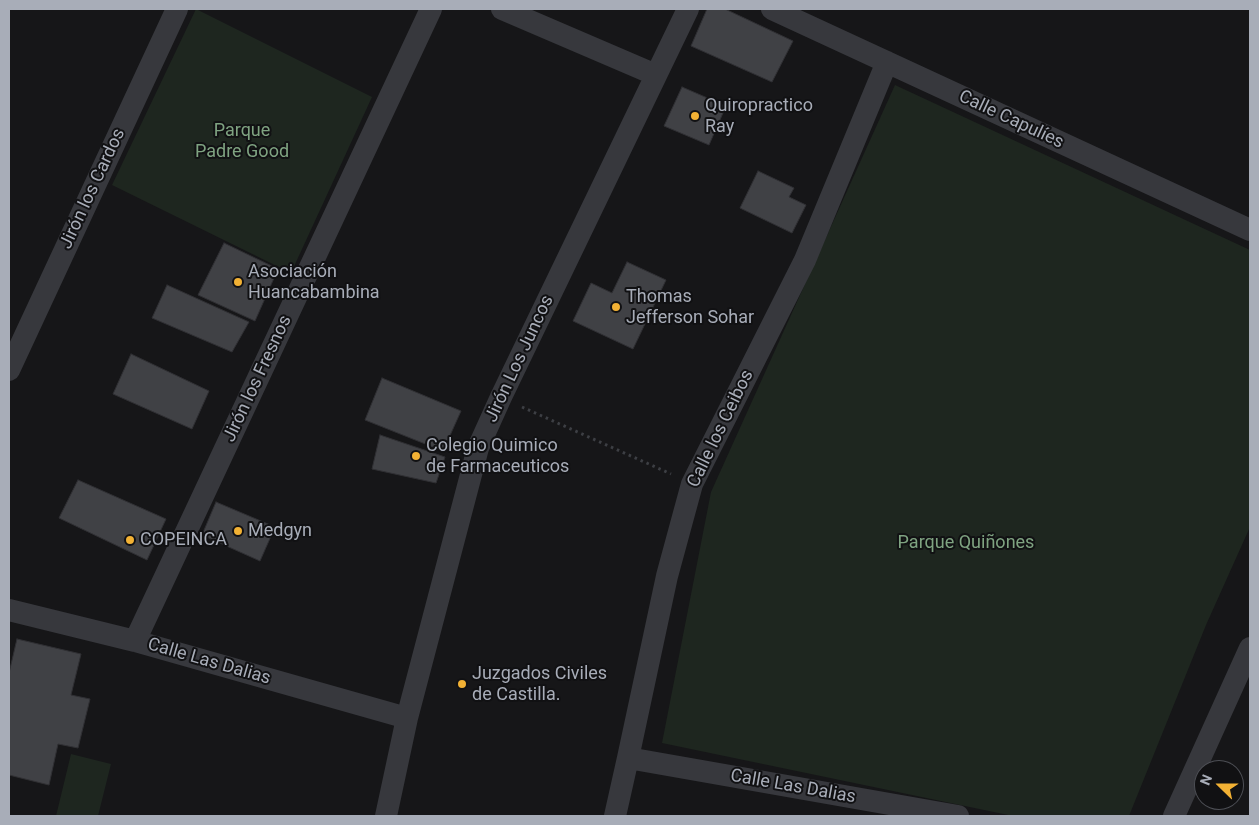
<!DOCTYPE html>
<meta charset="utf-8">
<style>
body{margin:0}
#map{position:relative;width:1259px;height:825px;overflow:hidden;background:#161618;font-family:Roboto,sans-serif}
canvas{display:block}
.frame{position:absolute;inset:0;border:10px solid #a8adb8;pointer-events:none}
.north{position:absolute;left:1194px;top:760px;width:50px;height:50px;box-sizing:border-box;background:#111113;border:1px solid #4d4f55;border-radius:50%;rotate:292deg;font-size:14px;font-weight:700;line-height:20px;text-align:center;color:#a8adb8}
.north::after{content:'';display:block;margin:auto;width:18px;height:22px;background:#f2b134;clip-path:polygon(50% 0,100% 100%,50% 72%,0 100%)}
</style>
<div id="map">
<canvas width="1259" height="825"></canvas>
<div class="frame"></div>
<div class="north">N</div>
</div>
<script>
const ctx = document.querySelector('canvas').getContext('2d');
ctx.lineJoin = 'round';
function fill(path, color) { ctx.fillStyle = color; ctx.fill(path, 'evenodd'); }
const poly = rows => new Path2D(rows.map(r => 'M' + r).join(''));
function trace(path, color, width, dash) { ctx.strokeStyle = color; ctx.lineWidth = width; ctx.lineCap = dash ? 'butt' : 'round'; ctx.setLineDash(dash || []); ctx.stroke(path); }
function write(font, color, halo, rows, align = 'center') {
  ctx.font = font + ' Roboto,sans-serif'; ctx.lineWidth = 4; ctx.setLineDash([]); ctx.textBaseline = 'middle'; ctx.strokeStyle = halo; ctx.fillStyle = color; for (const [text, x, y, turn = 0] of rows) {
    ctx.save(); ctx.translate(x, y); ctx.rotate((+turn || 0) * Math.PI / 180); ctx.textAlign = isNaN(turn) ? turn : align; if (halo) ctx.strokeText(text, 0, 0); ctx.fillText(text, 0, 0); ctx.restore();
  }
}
const green = poly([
 [196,9,372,97,291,273,112,185],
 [895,85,1250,250,1250,527,1206,625,1129,816,1013,816,662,743,711,492],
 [71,754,111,764,98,816,56,816]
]);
const building = poly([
 [707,9,725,9,793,41,772,82,691,46,707,9],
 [682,87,726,106,709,145,664,126,682,87],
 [758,171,794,188,789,197,806,205,792,233,740,208,758,171],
 [224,243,278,269,255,321,198,295,224,243],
 [627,262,666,280,633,349,573,321,591,283,612,293,627,262],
 [167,285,249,322,232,352,152,318,167,285],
 [131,354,209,391,192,429,113,394,131,354],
 [382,378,461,411,443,451,365,420,382,378],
 [380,435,445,457,436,483,372,469,380,435],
 [78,480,166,519,147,560,59,518,78,480],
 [216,502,275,527,260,561,202,535,216,502],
 [17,639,81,654,71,695,90,699,78,748,58,744,49,785,9,775,9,673,17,639]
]);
const path = poly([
 [522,407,671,474]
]);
const street = poly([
 [502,9,656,75],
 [772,9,1250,230],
 [9,370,177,9],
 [9,610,135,641,407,718],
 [135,641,431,9],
 [628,758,958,816],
 [386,816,407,718,478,448,501,397,688,9],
 [615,816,628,758,667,576,692,484,805,260,887,62],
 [1174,816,1250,648]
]);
const markers = [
 [695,116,5,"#f2b134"],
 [238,282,5,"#f2b134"],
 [616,307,5,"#f2b134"],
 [416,456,5,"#f2b134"],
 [238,531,5,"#f2b134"],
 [130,540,5,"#f2b134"],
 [462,684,5,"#f2b134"]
];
const poiNames = [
 ["Quiropractico",705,106],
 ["Ray",705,127],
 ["Asociación",248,272],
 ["Huancabambina",248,293],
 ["Thomas",626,297],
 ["Jefferson Sohar",626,318],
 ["Colegio Quimico",426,446],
 ["de Farmaceuticos",426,467],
 ["Medgyn",248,531],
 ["COPEINCA",140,540],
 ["Juzgados Civiles",472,674],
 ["de Castilla.",472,695]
];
const streetNames = [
 ["Calle Capulíes",1011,120,25],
 ["Jirón los Cardos",93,189,-65],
 ["Jirón Los Juncos",520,359,-65],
 ["Jirón los Fresnos",258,379,-65],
 ["Calle los Ceibos",721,429,-64],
 ["Calle Las Dalias",209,662,16],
 ["Calle Las Dalias",793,787,10]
];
const parkNames = [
 ["Parque",242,131],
 ["Padre Good",242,152],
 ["Parque Quiñones",966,543]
];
fill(green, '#1e261f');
fill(building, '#404145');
trace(building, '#303034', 1);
trace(path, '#3d3f44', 3, [2.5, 4]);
trace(street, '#37383d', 22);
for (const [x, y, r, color] of markers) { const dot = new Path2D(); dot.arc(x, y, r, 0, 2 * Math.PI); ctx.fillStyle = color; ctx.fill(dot); trace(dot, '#111113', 2); }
write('18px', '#a8adb8', '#111113', poiNames, 'left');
write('18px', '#a8adb8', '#111113', streetNames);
write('18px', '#7fa381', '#111113', parkNames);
</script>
